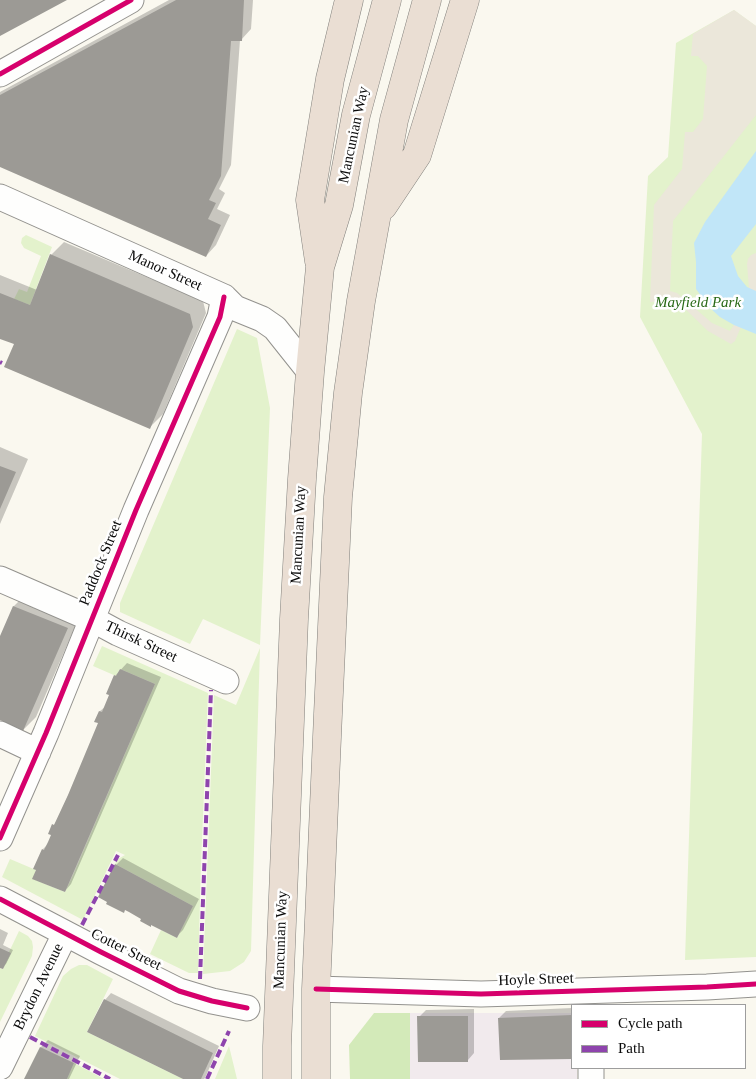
<!DOCTYPE html>
<style>
body{margin:0}
#map{position:relative;width:756px;height:1079px;overflow:hidden;background:#faf8ef;font-family:"Times New Roman",serif}
canvas{display:block}
.legend{position:absolute;left:571px;top:1004px;width:175px;height:65px;box-sizing:border-box;background:#fff;border:1px solid #9d9d9d;margin:0;padding:6px 9px;list-style:none;font-size:15px;color:#0b0b0b}
.legend li{display:flex;align-items:center;gap:10px;height:25px}
.legend b{width:25px;border:1px solid #9d9d9d}
</style>
<div id="map">
<canvas width="756" height="1079"></canvas>
<ul class="legend">
<li><b style="height:6px;background:#d6006c"></b>Cycle path</li>
<li><b style="height:6px;background:#8e44ad"></b>Path</li>
</ul>
</div>
<script>
const ctx = document.querySelector('canvas').getContext('2d');
ctx.lineJoin = 'round';
function fill(path, color) { ctx.fillStyle = color; ctx.fill(path, 'evenodd'); }
const poly = rows => new Path2D(rows.map(r => 'M' + r).join(''));
function trace(path, color, width, dash) { ctx.strokeStyle = color; ctx.lineWidth = width; ctx.lineCap = dash ? 'butt' : 'round'; ctx.setLineDash(dash || []); ctx.stroke(path); }
function write(font, color, halo, rows, align = 'center') {
  ctx.font = font + ' "Times New Roman",serif'; ctx.lineWidth = 5; ctx.setLineDash([]); ctx.textBaseline = 'middle'; ctx.strokeStyle = halo; ctx.fillStyle = color; for (const [text, x, y, turn = 0] of rows) {
    ctx.save(); ctx.translate(x, y); ctx.rotate((+turn || 0) * Math.PI / 180); ctx.textAlign = isNaN(turn) ? turn : align; if (halo) ctx.strokeText(text, 0, 0); ctx.fillText(text, 0, 0); ctx.restore();
  }
}
const industrial = poly([
 [410,1013,572,1013,572,1068,577,1068,577,1079,410,1079]
]);
const green = poly([
 [734,10,756,26,756,957,685,960,702,434,640,317,648,176,668,157,676,43],
 [26,235,52,247,30,305,14,299,19,289,27,292,41,256,24,248,21,243,22,238],
 [237,329,257,338,270,408,260,645,203,619,190,644,120,612,120,603],
 [102,646,208,693,201,864,198,973,189,973,150,954,161,930,177,938,193,906,115,864,118,859,125,855,116,851,83,920,2,877,10,859,36,870,33,879,65,892,73,875,155,684,120,669,116,676,93,666],
 [260,648,251,951,244,962,230,971,203,974,214,695,236,705],
 [19,931,28,936,32,941,33,947,32,956,0,1022,0,968,3,969,9,952],
 [79,965,87,965,113,979,87,1032,183,1079,120,1079,35,1036,63,976,71,969],
 [229,1046,237,1079,215,1079],
 [74,1063,104,1079,67,1079]
]);
const forest = poly([
 [374,1013,410,1013,410,1079,350,1079,349,1045]
]);
const plaza = poly([
 [734,10,756,26,756,115,673,221,670,291,677,293,712,323,730,331,734,325,749,288,747,264,748,259,751,255,756,253,756,291,735,341,731,344,708,331,677,301,650,302,654,205,682,169,685,132,693,132,703,119,707,66,698,56,691,56,693,34]
]);
const water = poly([
 [756,151,756,224,731,256,738,276,747,287,756,291,756,334,734,325,720,317,710,308,696,289,696,262,694,243,705,222]
]);
const shadow = poly([
 [169,0,253,0,251,29,241,40,240,40,231,165,219,189,225,193,217,209,230,215,216,245,206,256,0,166,0,92],
 [64,242,203,301,206,313,163,414,150,427,15,344,0,337,0,275,37,290,51,255],
 [0,447,28,459,0,524],
 [27,593,80,615,36,717,23,730,0,719,0,640,14,606],
 [127,663,161,677,71,884,65,891,43,849,49,843,52,834,50,833,54,825,57,821,100,723,100,711,106,706,111,695,115,676],
 [123,858,199,899,183,930,176,937,152,924,116,865],
 [0,929,8,933,3,945,13,950,6,964,2,967,0,966],
 [111,993,219,1046,205,1078,204,1079,186,1079,105,1000],
 [572,1008,572,1058,501,1059,499,1018,506,1011],
 [474,1009,474,1053,468,1060,419,1017,426,1010],
 [48,1040,80,1056,69,1079,26,1079,41,1047]
]);
const building = poly([
 [0,0,67,0,0,36],
 [176,0,244,0,242,41,231,41,221,176,209,200,216,203,208,219,221,225,206,257,0,167,0,95],
 [50,254,190,314,193,327,150,429,4,367,14,344,0,339,0,293,30,305],
 [0,466,16,472,0,509],
 [13,606,68,628,23,731,0,720,0,636],
 [120,669,155,684,65,892,32,879,36,870,33,869,42,849,44,850,48,842,51,835,48,834,52,824,54,825,68,795,98,723,94,722,99,711,102,712,109,695,106,694,114,675,116,676],
 [115,864,193,906,177,938,151,925,151,927,140,921,141,919,129,912,125,910,124,913,106,904,107,902,98,897],
 [0,948,11,953,3,969,0,968],
 [104,999,213,1053,201,1079,183,1079,87,1032],
 [572,1015,572,1059,500,1060,498,1018],
 [417,1016,468,1016,468,1062,418,1062],
 [40,1047,74,1063,67,1079,24,1079]
]);
const street = poly([
 [0,74,131,0],
 [0,197,224,297,235,308,262,319,275,328,310,372],
 [0,579,92,619,118,633,226,681],
 [0,734,38,752],
 [0,838,46,733,136,510,220,317,224,297],
 [0,899,101,952,179,991,212,1001,247,1008],
 [316,989,481,994,707,987,756,984],
 [0,1067,65,934],
 [591,1068,591,1079]
]);
const highway = poly([
 [383,206,417,155,465,0],
 [319,261,310,200,330,79,349,0],
 [277,1079,277,1046,280,972,294,619,302,479,310,372,320,267,339,205,356,115,387,0],
 [316,1079,316,989,328,714,338,497,348,393,361,301,394,120,427,0]
]);
const quiet = poly([
 [0,362,2,363],
 [82,925,118,855],
 [200,979,211,690],
 [30,1037,110,1079],
 [207,1079,229,1031]
]);
const cycleway = poly([
 [0,74,131,0],
 [0,838,46,733,136,510,220,317,224,297],
 [0,899,101,952,179,991,212,1001,247,1008],
 [316,989,481,994,707,987,756,984]
]);
const streetNames = [
 ["Mancunian Way",354,135,-78],
 ["Manor Street",165,271,24],
 ["Mancunian Way",299,535,-87],
 ["Paddock Street",101,563,-68],
 ["Thirsk Street",141,642,25],
 ["Mancunian Way",281,940,-88],
 ["Cotter Street",126,950,26],
 ["Hoyle Street",536,980,-2],
 ["Brydon Avenue",39,987,-64]
];
const parkNames = [
 ["Mayfield Park",698,303]
];
fill(industrial, '#f1eaed');
fill(green, '#e3f2cc');
fill(forest, '#d3eab9');
fill(plaza, '#ebe7da');
fill(water, '#c1e6f8');
fill(shadow, '#0003');
fill(building, '#9c9a95');
trace(street, '#93928e', 27);
trace(highway, '#807f7b', 29);
trace(street, '#fefefd', 25);
trace(highway, '#eaded3', 28);
trace(quiet, '#8e44ad', 4, [8, 4]);
trace(cycleway, '#d6006c', 5);
write('15px', '#0b0b0b', '#fff', streetNames);
write('italic 15px', '#286916', '#fff', parkNames);
</script>
